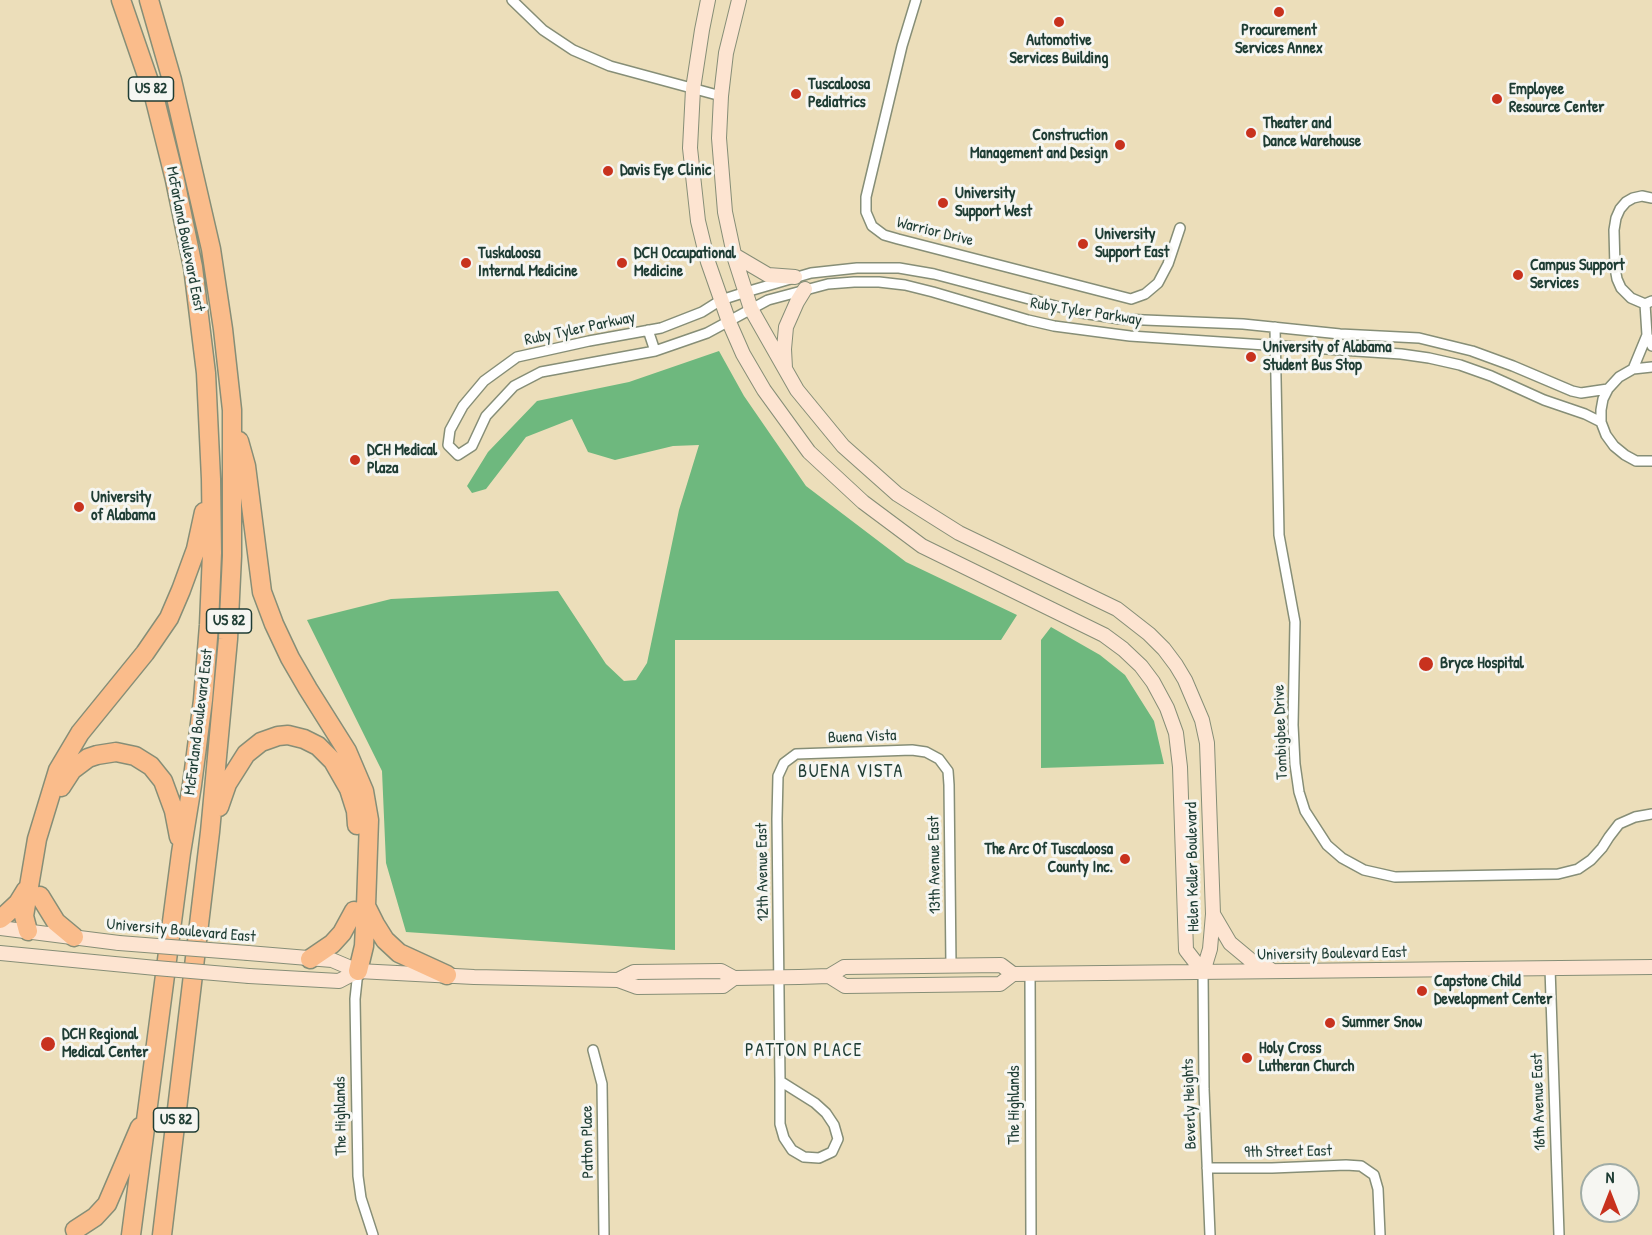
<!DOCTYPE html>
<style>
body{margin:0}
#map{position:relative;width:1652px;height:1235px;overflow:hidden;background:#ecdeba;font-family:"Patrick Hand",sans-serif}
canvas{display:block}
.north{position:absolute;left:1580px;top:1163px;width:60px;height:60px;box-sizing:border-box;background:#f6f6f2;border:2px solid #a0aca6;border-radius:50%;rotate:0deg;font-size:16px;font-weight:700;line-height:24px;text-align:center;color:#1f3d34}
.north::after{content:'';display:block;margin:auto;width:21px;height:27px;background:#c8321e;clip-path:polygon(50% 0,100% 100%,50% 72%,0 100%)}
</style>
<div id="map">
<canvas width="1652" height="1235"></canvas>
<div class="north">N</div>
</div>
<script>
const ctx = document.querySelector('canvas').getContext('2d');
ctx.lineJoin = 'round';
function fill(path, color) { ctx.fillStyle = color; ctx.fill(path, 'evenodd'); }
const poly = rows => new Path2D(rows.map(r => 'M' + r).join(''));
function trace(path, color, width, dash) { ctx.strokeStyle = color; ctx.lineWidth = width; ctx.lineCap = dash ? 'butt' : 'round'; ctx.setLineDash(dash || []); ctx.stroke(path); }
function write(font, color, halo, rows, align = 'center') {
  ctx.font = font + ' "Patrick Hand",sans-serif'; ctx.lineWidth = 6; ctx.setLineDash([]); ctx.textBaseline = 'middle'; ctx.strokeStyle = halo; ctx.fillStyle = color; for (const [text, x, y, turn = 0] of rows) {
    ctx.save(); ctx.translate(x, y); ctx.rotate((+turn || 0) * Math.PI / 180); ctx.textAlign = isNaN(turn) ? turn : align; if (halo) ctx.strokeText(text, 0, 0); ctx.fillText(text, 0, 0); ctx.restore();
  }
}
const forest = poly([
 [719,351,744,396,806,486,906,562,1017,615,1001,640,675,640,675,950,406,932,386,863,382,771,307,620,391,599,558,591,606,664,624,681,636,680,647,663,679,510,699,445,673,446,615,460,588,452,572,419,526,437,486,489,472,493,467,486,488,452,537,401,629,382],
 [1051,627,1100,655,1125,675,1154,721,1164,764,1041,768,1041,640]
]);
const street = poly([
 [512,0,543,30,573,50,610,66,721,96],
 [916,0,902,46,866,197,866,212,872,226,884,235,898,239,1131,299,1145,294,1158,283,1168,264,1180,228],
 [1652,198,1642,196,1633,198,1626,202,1620,209,1616,218,1614,230,1615,268,1617,279,1621,288,1631,298,1645,304,1652,301],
 [1645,304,1647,335,1652,346],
 [1275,327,1279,535,1295,622,1293,725,1295,764,1299,792,1305,811,1327,845,1342,858,1364,870,1395,877,1558,874,1578,869,1591,860,1602,848,1609,837,1619,824,1635,817,1652,814],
 [648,330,655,351],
 [1652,367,1633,369,1619,377,1608,389,1603,399,1601,410,1601,422,1606,435,1614,446,1625,455,1636,461,1652,461],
 [1633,369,1647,335],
 [1601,422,1585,414,1544,400,1491,376,1460,365,1429,358,1401,354,1130,336,1054,326,1028,320,933,292,905,285,879,282,854,282,828,284,768,300,707,333,655,351,541,372,514,386,486,416,472,446,458,455,448,445,450,430,463,406,484,381,517,357,589,341,661,328,702,312,721,300,746,292,811,273,857,268,899,268,934,274,1082,313,1120,319,1243,324,1340,334,1419,338,1472,351,1513,366,1572,391,1581,393,1608,389],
 [1550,968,1559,1235],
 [358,971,355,999,358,1176,361,1198,373,1235],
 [1203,972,1204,1089,1210,1235],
 [1030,974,1031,1235],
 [593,1050,602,1084,604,1235],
 [780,1081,777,819,778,776,784,763,796,754,912,750,926,752,939,759,948,771,949,785,951,966],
 [780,1081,815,1103,826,1113,834,1125,838,1139,832,1152,819,1158,804,1157,792,1150,784,1138,780,1124,780,1081],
 [1207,1168,1272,1168,1346,1165,1361,1166,1374,1175,1378,1189,1380,1235]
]);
const secondary = poly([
 [708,0,702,30,693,89,690,148,698,221,708,262,729,322,743,354,764,390,809,452,863,502,922,546,1104,635,1123,649,1141,666,1153,682,1167,708,1176,733,1180,767,1186,950,1203,972],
 [739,0,726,53,721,96,719,138,725,212,735,259,751,309,797,390,843,446,897,494,959,533,1117,609,1149,634,1164,649,1176,665,1185,680,1202,720,1207,743,1213,914,1210,949,1203,972],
 [734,255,768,275,795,277],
 [785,368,784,349,786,327,797,302,805,289],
 [1213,914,1230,943,1254,963,1270,969],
 [0,928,119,943],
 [0,953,156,968],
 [248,953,332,960,358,971,474,977,618,980,637,987,723,986,734,978],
 [249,976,339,981,358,971],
 [829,976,845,986,1000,984,1013,974,1652,967],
 [618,980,634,972,721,971,734,978,799,977,829,976,844,967,1001,965,1013,974]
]);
const highway = poly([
 [121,0,154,96,175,180,193,267,206,373,211,479,212,553,209,625,203,700,192,785,181,853,131,1235],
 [149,0,172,80,211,249,223,329,232,410,232,556,228,639,210,832,162,1235],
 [239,441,246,466,262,592,274,624,290,658,308,689,347,751,364,791,369,820,366,906,364,946,358,971],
 [61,787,72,770,88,758,97,755,116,752,135,756,151,766,163,781,174,811,179,837],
 [219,807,227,784,246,754,261,742,278,736,288,735,304,739,318,746,333,761,349,789,356,811,357,825],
 [40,896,56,922,74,937],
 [367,908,375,924,385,940,399,953,447,975],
 [0,919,4,916,18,903,26,890],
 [28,931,24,916,37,839,58,770,80,733,145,653,169,618,181,590,196,549,204,512],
 [310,959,332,944,342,933,354,911],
 [75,1230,95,1217,107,1204,140,1127]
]);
const secondaryBridge = poly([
 [119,943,248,953],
 [156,968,249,976]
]);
const markers = [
 [1279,12,6,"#c8321e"],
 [1059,22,6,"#c8321e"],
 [796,94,6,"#c8321e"],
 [1497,99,6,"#c8321e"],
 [1251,133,6,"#c8321e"],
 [1120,145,6,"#c8321e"],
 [608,171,6,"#c8321e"],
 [943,203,6,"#c8321e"],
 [1083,244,6,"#c8321e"],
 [466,263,6,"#c8321e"],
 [622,263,6,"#c8321e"],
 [1518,275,6,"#c8321e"],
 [1251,357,6,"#c8321e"],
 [355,460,6,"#c8321e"],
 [79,507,6,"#c8321e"],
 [1426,664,8,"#c8321e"],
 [1125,859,6,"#c8321e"],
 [1422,991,6,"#c8321e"],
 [1330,1023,6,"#c8321e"],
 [48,1044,8,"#c8321e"],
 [1247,1058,6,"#c8321e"]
];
const shields = [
 [151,89,45],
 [229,621,45],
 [176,1120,45]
];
const shieldNames = [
 ["US 82",151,89],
 ["US 82",229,621],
 ["US 82",176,1120]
];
const poiNames = [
 ["Procurement",1279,31,"center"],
 ["Services Annex",1279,49,"center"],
 ["Automotive",1059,41,"center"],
 ["Services Building",1059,59,"center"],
 ["Tuscaloosa",808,85],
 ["Pediatrics",808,103],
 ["Employee",1509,90],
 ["Resource Center",1509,108],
 ["Theater and",1263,124],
 ["Dance Warehouse",1263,142],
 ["Construction",1108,136,"right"],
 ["Management and Design",1108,154,"right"],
 ["Davis Eye Clinic",620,171],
 ["University",955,194],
 ["Support West",955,212],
 ["University",1095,235],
 ["Support East",1095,253],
 ["Tuskaloosa",478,254],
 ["Internal Medicine",478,272],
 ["DCH Occupational",634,254],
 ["Medicine",634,272],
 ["Campus Support",1530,266],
 ["Services",1530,284],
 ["University of Alabama",1263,348],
 ["Student Bus Stop",1263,366],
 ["DCH Medical",367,451],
 ["Plaza",367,469],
 ["University",91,498],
 ["of Alabama",91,516],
 ["Bryce Hospital",1440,664],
 ["The Arc Of Tuscaloosa",1113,850,"right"],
 ["County Inc.",1113,868,"right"],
 ["Capstone Child",1434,982],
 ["Development Center",1434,1000],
 ["Summer Snow",1342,1023],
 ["DCH Regional",62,1035],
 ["Medical Center",62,1053],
 ["Holy Cross",1259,1049],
 ["Lutheran Church",1259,1067]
];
const streetNames = [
 ["Warrior Drive",935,232,14],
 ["McFarland Boulevard East",185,239,79],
 ["Ruby Tyler Parkway",1086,312,9],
 ["Ruby Tyler Parkway",580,329,-12],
 ["McFarland Boulevard East",199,722,-83],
 ["Tombigbee Drive",1281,732,-92],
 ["Buena Vista",862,737,-2],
 ["13th Avenue East",935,865,-91],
 ["Helen Keller Boulevard",1193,867,-91],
 ["12th Avenue East",763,872,-91],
 ["University Boulevard East",181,931,5],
 ["University Boulevard East",1332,954,-1],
 ["16th Avenue East",1539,1102,-92],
 ["Beverly Heights",1190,1104,-92],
 ["The Highlands",1015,1105,-90],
 ["The Highlands",341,1116,-91],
 ["Patton Place",588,1142,-91],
 ["9th Street East",1288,1152,-1]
];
const neighbourhoodNames = [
 ["BUENA VISTA",851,772],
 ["PATTON PLACE",804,1051]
];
fill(forest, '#6eb87e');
trace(street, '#868e77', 12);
trace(secondary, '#868e77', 16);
trace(highway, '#868e77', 21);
trace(street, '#fff', 9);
trace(secondary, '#fde4d1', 14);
trace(highway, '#fabc8b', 18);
trace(secondaryBridge, '#868e77', 16, []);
trace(secondaryBridge, '#fde4d1', 14);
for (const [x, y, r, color] of markers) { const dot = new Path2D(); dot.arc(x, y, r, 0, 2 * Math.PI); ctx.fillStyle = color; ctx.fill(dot); trace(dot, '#f6f6f2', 2); }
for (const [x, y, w] of shields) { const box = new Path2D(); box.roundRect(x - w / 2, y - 12, w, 24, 4.5); ctx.fillStyle = '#f6f6f2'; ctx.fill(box); trace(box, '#1f3d34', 1.5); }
write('bold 15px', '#1f3d34', null, shieldNames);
write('bold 16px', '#1f3d34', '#f6f6f2', poiNames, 'left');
write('16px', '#1f3d34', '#f6f6f2', streetNames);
ctx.letterSpacing = '1.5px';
write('18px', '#1f3d34', '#f6f6f2', neighbourhoodNames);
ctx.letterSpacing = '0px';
</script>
